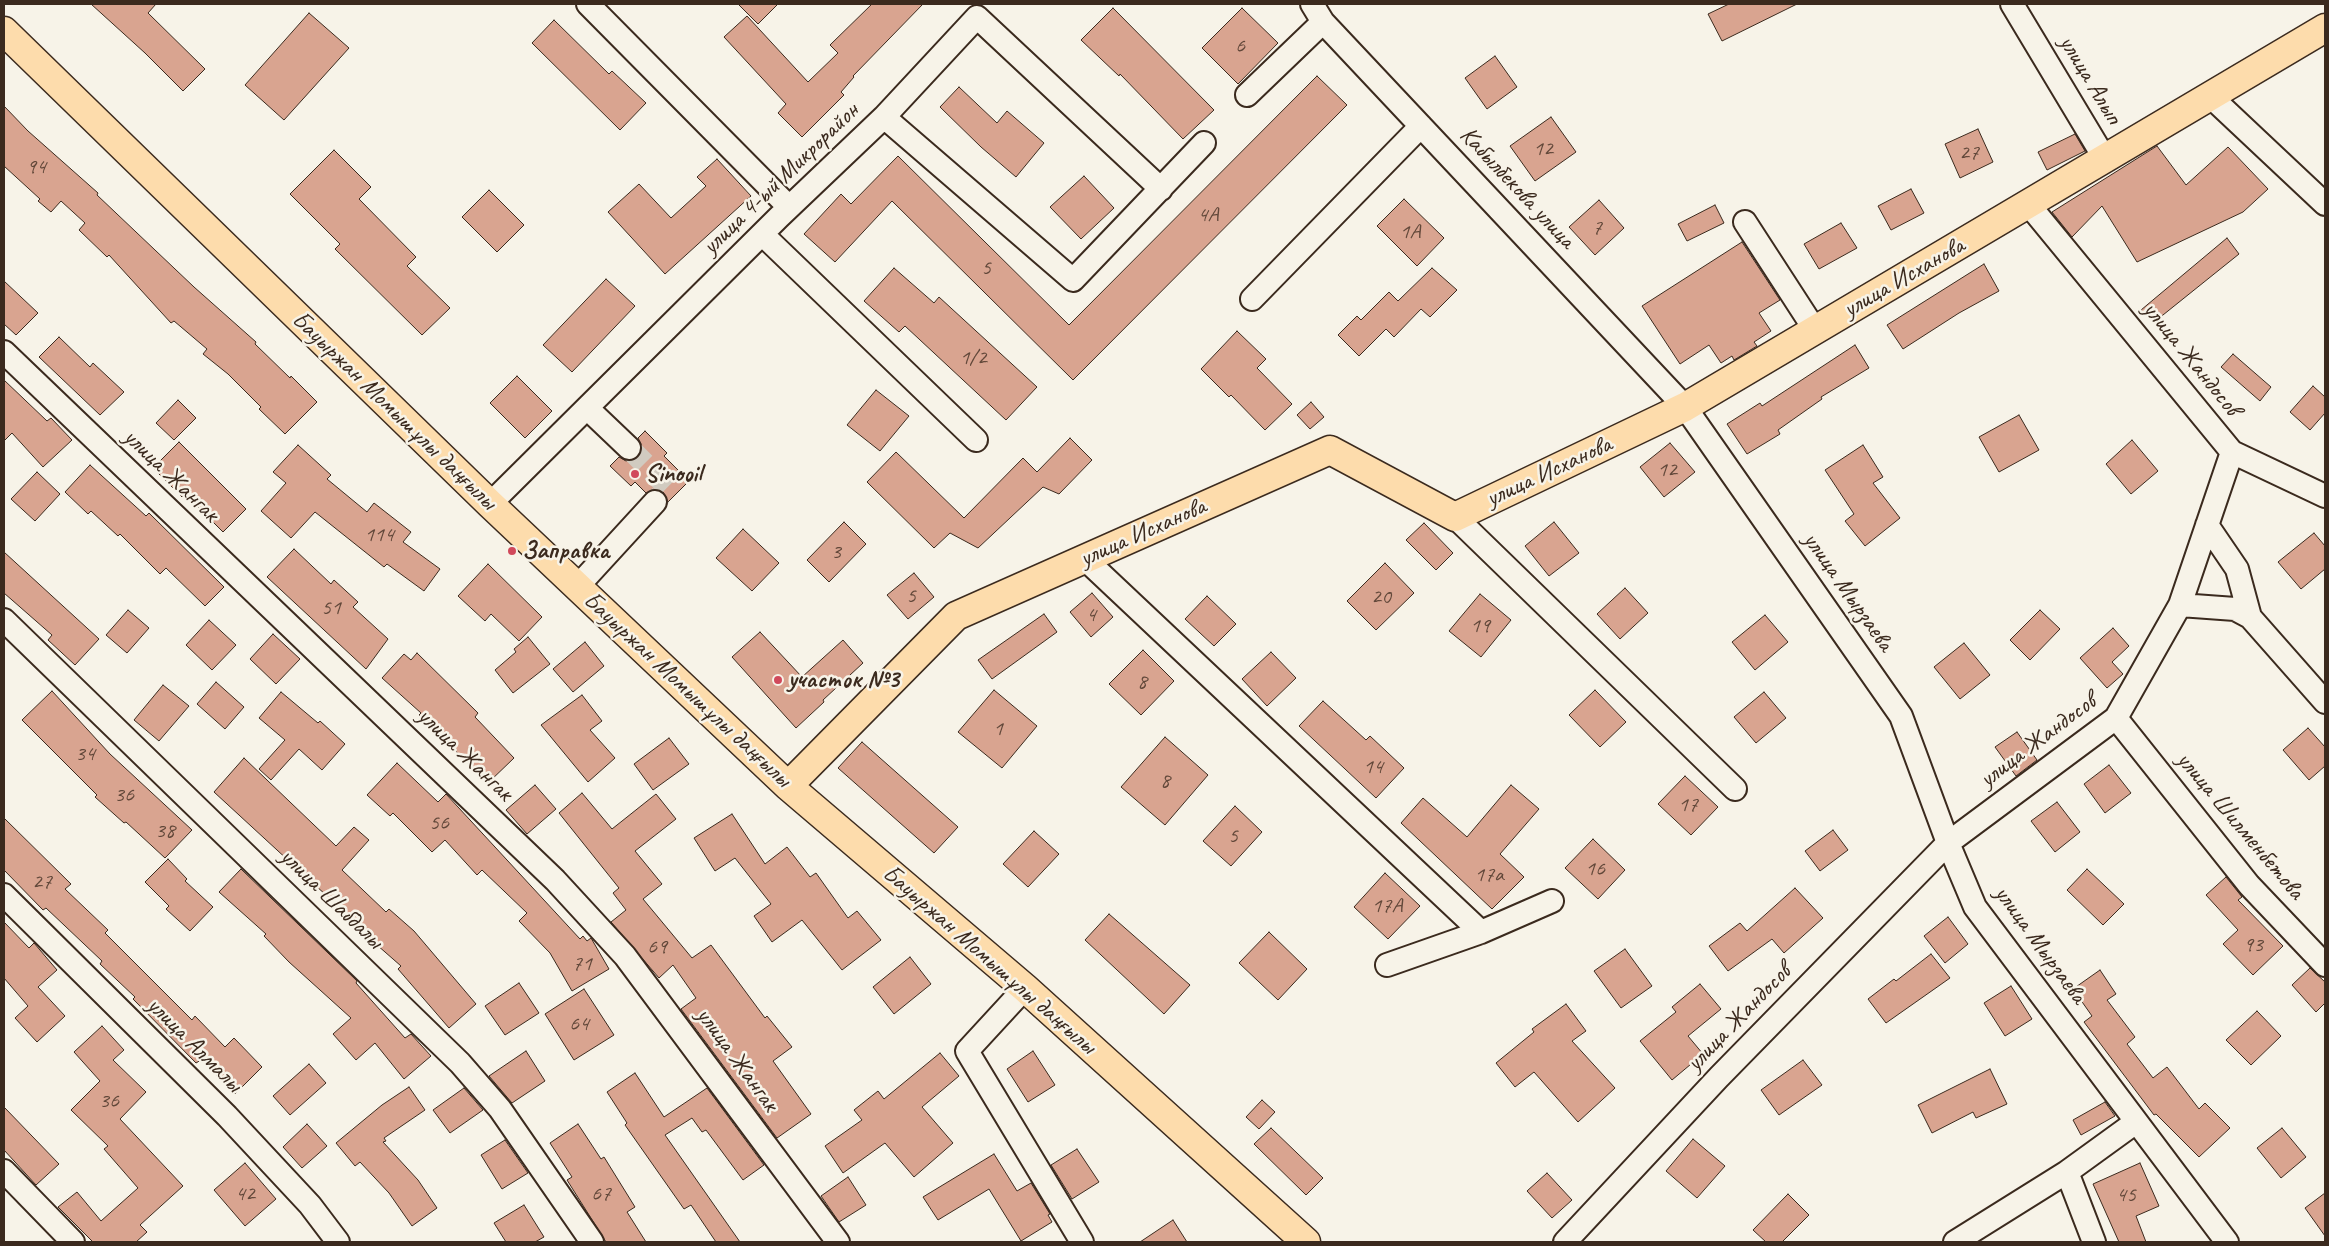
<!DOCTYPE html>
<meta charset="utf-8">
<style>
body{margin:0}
#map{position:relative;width:2329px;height:1246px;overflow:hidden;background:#f7f3e8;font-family:Caveat,sans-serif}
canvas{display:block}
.frame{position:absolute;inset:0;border:5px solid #3b2a1e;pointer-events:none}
</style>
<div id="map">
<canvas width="2329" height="1246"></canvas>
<div class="frame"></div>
</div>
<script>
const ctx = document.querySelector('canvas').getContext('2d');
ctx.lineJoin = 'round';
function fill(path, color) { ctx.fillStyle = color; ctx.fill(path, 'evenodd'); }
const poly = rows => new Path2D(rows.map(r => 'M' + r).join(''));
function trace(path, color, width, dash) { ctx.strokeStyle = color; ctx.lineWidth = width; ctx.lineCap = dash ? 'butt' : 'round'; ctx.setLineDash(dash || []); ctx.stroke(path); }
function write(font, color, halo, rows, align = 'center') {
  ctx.font = font + ' Caveat,sans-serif'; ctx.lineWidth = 5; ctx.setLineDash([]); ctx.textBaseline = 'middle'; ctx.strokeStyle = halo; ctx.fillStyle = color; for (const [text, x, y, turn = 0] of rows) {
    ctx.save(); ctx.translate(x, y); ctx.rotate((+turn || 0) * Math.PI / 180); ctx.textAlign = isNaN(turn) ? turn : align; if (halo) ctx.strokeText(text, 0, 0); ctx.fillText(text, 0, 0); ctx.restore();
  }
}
const building = poly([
 [91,4,156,4,148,13,205,69,183,91,145,53,91,4],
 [738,4,778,4,758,24,738,4],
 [872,4,923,4,853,76,854,77,841,92,844,95,802,137,778,113,786,104,724,37,747,16,808,82,838,53,830,45,872,4],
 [1729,4,1797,4,1722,41,1708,14,1729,4],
 [1113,8,1214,110,1183,139,1120,74,1119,76,1081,40,1113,8],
 [1242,8,1278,43,1238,84,1202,48,1242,8],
 [309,13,349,48,284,120,245,85,309,13],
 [554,20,609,74,612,71,646,103,620,130,532,43,554,20],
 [1495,56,1517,87,1487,109,1465,78,1495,56],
 [1317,76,1347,105,1073,380,892,201,835,262,804,234,841,194,851,204,898,156,1069,325,1317,76],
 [959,87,997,123,1007,111,1044,143,1016,177,981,147,940,107,959,87],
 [4,106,28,131,98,193,97,195,194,287,256,342,255,344,290,378,291,376,317,402,285,434,259,409,261,407,228,374,203,354,207,349,174,321,171,323,109,255,107,257,79,230,85,223,61,201,51,212,38,201,40,199,4,166,4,106],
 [1551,117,1576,152,1535,181,1510,146,1551,117],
 [1978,129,1993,162,1960,178,1945,144,1978,129],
 [2075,134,2085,151,2047,170,2038,152,2075,134],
 [2157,146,2186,185,2228,147,2268,189,2243,212,2137,262,2102,206,2072,237,2052,212,2157,146],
 [334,150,371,187,359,199,416,257,407,266,450,308,422,335,335,249,340,244,290,194,334,150],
 [717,159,751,196,665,274,608,212,639,184,671,218,706,186,697,177,717,159],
 [1084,176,1114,208,1081,239,1050,207,1084,176],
 [1911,189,1924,213,1891,230,1878,206,1911,189],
 [489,190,524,225,497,252,462,217,489,190],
 [1404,199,1444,238,1417,266,1377,226,1404,199],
 [1599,200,1624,228,1595,255,1569,227,1599,200],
 [1715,205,1724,223,1687,241,1678,224,1715,205],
 [1841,223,1857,248,1819,269,1804,244,1841,223],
 [2227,238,2239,254,2153,323,2141,310,2227,238],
 [1742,242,1780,300,1759,313,1771,331,1754,342,1757,346,1734,360,1732,356,1721,363,1709,345,1680,364,1642,306,1742,242],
 [1984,264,1999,291,1959,313,1903,349,1887,325,1984,264],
 [894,268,934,303,939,297,1037,387,1006,420,905,326,899,332,864,301,894,268],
 [1432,268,1457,290,1430,317,1421,309,1394,337,1386,329,1359,356,1338,335,1357,316,1361,320,1389,292,1398,301,1432,268],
 [606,279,635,306,572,372,543,345,606,279],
 [4,281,38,313,16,335,4,324,4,281],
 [1237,331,1266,359,1257,368,1292,404,1265,430,1231,395,1229,397,1201,369,1237,331],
 [59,337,90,367,93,363,124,392,100,415,39,357,59,337],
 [1855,345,1869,368,1821,397,1822,399,1778,430,1780,434,1747,454,1727,424,1760,403,1762,406,1855,345],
 [2233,354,2271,387,2260,401,2221,367,2233,354],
 [517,376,552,411,525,438,490,403,517,376],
 [4,380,47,421,51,418,72,440,43,467,12,433,4,441,4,380],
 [2313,386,2325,397,2325,413,2310,430,2290,412,2313,386],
 [876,390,909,416,880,451,847,425,876,390],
 [178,400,196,418,174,440,156,423,178,400],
 [1311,402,1324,417,1310,429,1297,415,1311,402],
 [2019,415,2039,450,1999,472,1979,437,2019,415],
 [645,431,667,453,664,456,689,481,668,502,663,492,657,489,646,493,635,482,631,486,610,466,619,457,626,461,638,457,642,451,641,444,638,438,645,431],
 [1070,438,1092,460,1059,494,1043,487,978,548,950,533,934,548,867,482,896,452,964,518,1023,458,1037,472,1070,438],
 [2132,440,2158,471,2131,494,2106,464,2132,440],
 [179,442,246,509,223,532,185,494,182,497,153,468,179,442],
 [1670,443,1695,472,1664,497,1640,467,1670,443],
 [298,445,331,475,327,479,367,512,374,503,411,532,403,542,440,569,424,591,387,564,384,567,315,512,291,538,261,511,286,483,273,472,298,445],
 [1863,445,1883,477,1873,483,1900,518,1865,546,1845,521,1854,514,1825,470,1863,445],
 [90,465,146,516,149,513,224,587,205,606,166,568,160,574,120,534,118,536,91,511,88,514,65,492,90,465],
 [37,472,60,494,35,521,11,499,37,472],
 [844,522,866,544,829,582,807,560,844,522],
 [1554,522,1579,553,1549,576,1525,546,1554,522],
 [1424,523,1453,553,1436,570,1406,540,1424,523],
 [743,529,779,563,752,591,716,558,743,529],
 [2314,533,2325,546,2325,569,2301,589,2278,562,2314,533],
 [294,549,331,584,334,580,358,602,353,607,388,639,366,669,267,577,294,549],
 [4,552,99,639,75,665,48,640,52,635,4,593,4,552],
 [1385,563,1414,593,1376,630,1347,601,1385,563],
 [488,564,542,617,519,641,491,614,485,621,458,596,488,564],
 [914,573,934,597,908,619,887,595,914,573],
 [1625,588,1648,613,1620,639,1597,614,1625,588],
 [1092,593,1113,617,1091,637,1070,612,1092,593],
 [1480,594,1511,620,1481,657,1449,631,1480,594],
 [1207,596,1236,624,1214,646,1185,619,1207,596],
 [128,610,149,628,127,653,106,635,128,610],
 [2040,610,2060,629,2030,660,2010,640,2040,610],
 [1044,614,1057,632,992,679,978,660,1044,614],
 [1765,615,1788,642,1755,670,1732,642,1765,615],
 [209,620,236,645,212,670,186,645,209,620],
 [2113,628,2129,646,2112,662,2123,674,2107,688,2080,658,2113,628],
 [760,632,802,677,843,640,863,663,823,700,824,702,796,728,732,657,760,632],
 [273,634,300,659,276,684,250,659,273,634],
 [528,637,550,664,513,693,495,670,516,652,514,649,528,637],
 [585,642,604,666,573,692,553,669,585,642],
 [1964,643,1990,675,1960,699,1934,667,1964,643],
 [1143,650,1174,681,1141,715,1109,684,1143,650],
 [1271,652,1296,678,1267,706,1242,679,1271,652],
 [417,653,478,713,475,717,514,758,488,783,419,715,421,713,382,678,404,654,411,660,417,653],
 [216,682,244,707,225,729,197,704,216,682],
 [163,685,189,706,159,741,134,720,163,685],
 [994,690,1037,726,1002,768,958,732,994,690],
 [1595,690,1626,722,1600,747,1569,715,1595,690],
 [52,691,110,754,192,830,165,858,126,822,124,823,95,797,97,795,22,720,52,691],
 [281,692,318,723,320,721,345,744,322,770,299,749,271,780,259,769,285,740,259,718,281,692],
 [1764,692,1786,718,1756,743,1734,717,1764,692],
 [582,695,602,721,590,730,615,758,588,782,541,725,582,695],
 [1323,701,1366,740,1370,736,1404,768,1376,798,1299,726,1323,701],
 [2308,728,2325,747,2325,766,2309,780,2283,750,2308,728],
 [2017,732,2037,760,2016,776,1995,747,2017,732],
 [1165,737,1208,775,1165,825,1121,787,1165,737],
 [669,738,689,764,653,790,634,764,669,738],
 [862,742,958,827,934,853,838,768,862,742],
 [244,758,336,846,354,827,369,840,342,870,386,912,389,909,414,931,476,1004,449,1028,398,969,401,966,361,931,339,910,340,908,214,792,244,758],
 [397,763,438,802,446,794,580,939,583,936,587,941,591,938,609,969,572,991,550,953,519,921,527,913,482,870,477,875,445,840,432,852,393,813,390,816,367,795,397,763],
 [2109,765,2131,793,2105,813,2084,784,2109,765],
 [1685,776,1718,807,1691,835,1658,804,1685,776],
 [535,785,556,809,527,834,506,810,535,785],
 [1511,785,1539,809,1500,854,1524,877,1492,909,1401,823,1423,798,1467,837,1511,785],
 [582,793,612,829,656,794,676,819,635,851,662,884,643,899,692,958,711,945,765,1018,767,1016,792,1047,773,1061,811,1114,777,1138,681,1009,696,998,673,965,659,978,611,922,626,910,613,893,619,888,559,813,582,793],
 [2057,802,2080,832,2055,852,2031,821,2057,802],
 [1235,806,1262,832,1231,866,1203,841,1235,806],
 [732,814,765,864,787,847,810,877,816,873,848,918,857,911,881,940,842,970,802,920,772,942,754,916,771,904,735,858,715,871,694,838,732,814],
 [4,818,71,884,65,889,108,930,105,933,192,1020,195,1016,225,1047,234,1038,262,1067,235,1094,201,1060,196,1063,133,999,135,997,100,964,102,961,46,908,43,910,4,870,4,818],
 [1833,830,1848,850,1820,871,1805,851,1833,830],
 [1034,831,1059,854,1028,887,1003,864,1034,831],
 [1593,839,1625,870,1598,899,1565,868,1593,839],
 [168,859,187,879,185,881,213,907,190,931,166,909,169,906,145,882,168,859],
 [241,869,357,981,356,983,405,1038,411,1034,431,1056,404,1079,375,1043,356,1060,333,1034,351,1018,289,962,264,936,266,934,219,892,241,869],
 [2087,869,2124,904,2103,925,2067,890,2087,869],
 [1385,873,1420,906,1388,939,1354,907,1385,873],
 [2226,877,2242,897,2238,900,2283,946,2253,975,2223,944,2238,930,2206,895,2226,877],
 [1795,888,1823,918,1784,953,1772,939,1728,971,1709,946,1740,923,1747,931,1795,888],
 [1109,914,1190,985,1164,1014,1085,940,1109,914],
 [1948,917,1968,944,1945,963,1924,936,1948,917],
 [4,922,29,948,34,943,57,970,38,987,65,1016,37,1042,15,1018,28,1006,4,978,4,922],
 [1269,932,1307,969,1278,1000,1239,963,1269,932],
 [1625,949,1652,986,1621,1008,1594,971,1625,949],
 [1931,954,1950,978,1886,1023,1868,999,1894,979,1896,981,1931,954],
 [910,957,931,984,894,1014,873,987,910,957],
 [2310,968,2325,982,2325,1003,2316,1012,2292,985,2310,968],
 [2100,970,2116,994,2107,1000,2135,1037,2127,1044,2153,1078,2167,1067,2199,1109,2205,1103,2230,1128,2199,1157,2156,1114,2154,1115,2084,1022,2092,1016,2073,989,2100,970],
 [519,983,539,1013,505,1035,485,1006,519,983],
 [1700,984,1721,1009,1688,1036,1703,1054,1672,1080,1640,1041,1676,1012,1672,1007,1700,984],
 [2011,986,2032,1019,2005,1036,1984,1003,2011,986],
 [584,989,614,1035,574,1060,545,1014,584,989],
 [1566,1004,1586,1031,1572,1041,1615,1088,1578,1122,1534,1072,1515,1087,1496,1063,1534,1032,1532,1029,1566,1004],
 [2257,1011,2281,1036,2251,1065,2226,1040,2257,1011],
 [102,1026,124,1050,113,1060,146,1092,120,1119,183,1186,140,1225,147,1232,136,1242,93,1242,58,1207,77,1192,101,1221,138,1188,104,1149,108,1146,71,1110,100,1081,74,1052,102,1026],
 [526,1051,545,1081,512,1103,489,1076,526,1051],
 [1033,1051,1055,1085,1028,1102,1007,1069,1033,1051],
 [940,1053,959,1076,922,1107,953,1143,914,1177,885,1143,843,1173,825,1146,862,1120,854,1110,878,1091,884,1099,940,1053],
 [1803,1060,1822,1085,1779,1115,1761,1090,1803,1060],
 [309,1064,326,1083,290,1115,273,1096,309,1064],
 [1990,1069,2007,1104,1976,1118,1973,1112,1932,1133,1918,1105,1990,1069],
 [635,1073,664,1117,707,1088,764,1165,743,1180,706,1130,702,1132,692,1118,665,1135,740,1242,716,1242,691,1205,684,1209,625,1125,627,1123,607,1092,635,1073],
 [409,1087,425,1110,384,1138,386,1141,383,1142,418,1180,437,1208,412,1226,389,1193,360,1162,355,1166,336,1143,382,1105,409,1087],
 [464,1088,483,1110,450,1133,433,1110,464,1088],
 [1262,1100,1275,1112,1259,1129,1246,1117,1262,1100],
 [2105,1102,2115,1116,2081,1135,2073,1120,2105,1102],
 [4,1107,59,1164,36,1185,4,1150,4,1107],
 [307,1124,327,1146,302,1168,283,1147,307,1124],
 [578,1124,601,1159,604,1157,635,1207,627,1212,646,1242,606,1242,567,1180,572,1177,550,1143,578,1124],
 [1271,1128,1323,1178,1306,1195,1254,1144,1271,1128],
 [2282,1128,2306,1157,2281,1178,2257,1148,2282,1128],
 [1693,1139,1725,1166,1697,1198,1666,1171,1693,1139],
 [505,1140,528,1173,502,1189,481,1155,505,1140],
 [1077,1149,1099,1182,1072,1199,1051,1165,1077,1149],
 [994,1154,1017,1191,1031,1183,1050,1214,1048,1215,1052,1222,1021,1241,989,1189,938,1220,923,1197,994,1154],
 [245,1163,276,1199,245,1226,214,1190,245,1163],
 [2140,1163,2159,1206,2136,1216,2146,1242,2119,1242,2093,1184,2140,1163],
 [1547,1173,1572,1200,1552,1218,1527,1191,1547,1173],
 [848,1177,866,1205,839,1222,821,1196,848,1177],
 [2325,1193,2325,1236,2305,1208,2325,1193],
 [1788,1194,1809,1215,1782,1242,1766,1242,1753,1230,1788,1194],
 [524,1205,544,1237,535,1242,506,1242,494,1223,524,1205],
 [1173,1220,1187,1242,1140,1242,1173,1220]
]);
const minorTunnel = poly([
 [629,448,668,487,655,502]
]);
const minor = poly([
 [588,4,789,207],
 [1312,4,1323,22,1685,407,1901,716,1948,843,1975,907,2227,1242],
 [2012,4,2105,159],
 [1247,95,1323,22],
 [2209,95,2325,204],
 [884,117,977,17,1161,189],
 [1745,222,1815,330],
 [762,234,976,440],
 [1252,299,1421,126],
 [4,352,555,880,625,956,838,1242],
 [587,408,629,448],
 [2232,452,2325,496],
 [490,504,779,217,884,117,1073,280,1204,143],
 [1455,517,1735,789],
 [2207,525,2237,569,2250,617],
 [1085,559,1481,932],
 [577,587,655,502],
 [2180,605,2235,609,2250,617,2325,702],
 [4,620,460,1063,500,1109,592,1242],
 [2116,718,2249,885,2325,965],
 [4,895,227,1116,310,1205,338,1242],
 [1387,965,1481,932,1552,901],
 [1025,988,967,1051,1082,1242],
 [4,1171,73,1242],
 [2067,1172,2136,1122],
 [1565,1242,1719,1077,1948,843,2116,718,2180,605,2232,452,2029,205],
 [1955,1242,2067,1172,2094,1242]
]);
const major = poly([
 [4,31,490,504,788,786,1025,988,1306,1242],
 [788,786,956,616,1330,450,1455,517,1685,407,2325,28]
]);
const markers = [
 [635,474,5,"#d1495b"],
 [512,551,5,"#d1495b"],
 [778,680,5,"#d1495b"]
];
const numberNames = [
 ["6",1240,46],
 ["12",1543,149],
 ["27",1969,153],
 ["94",36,167],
 ["4А",1208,215],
 ["7",1597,228],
 ["1А",1410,232],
 ["5",986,268],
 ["1/2",973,358],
 ["12",1667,470],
 ["114",379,535],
 ["3",836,552],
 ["5",911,596],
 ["20",1381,597],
 ["51",331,608],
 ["4",1091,615],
 ["19",1480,626],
 ["8",1142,682],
 ["1",998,729],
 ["34",85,754],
 ["14",1373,767],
 ["8",1165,781],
 ["36",124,795],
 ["17",1688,805],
 ["56",439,823],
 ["38",165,831],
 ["5",1233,836],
 ["16",1595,869],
 ["17а",1489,875],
 ["27",42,882],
 ["17А",1387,906],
 ["93",2253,945],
 ["69",657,947],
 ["71",582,964],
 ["64",579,1024],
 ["36",109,1101],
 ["42",245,1194],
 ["67",601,1194],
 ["45",2126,1195]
];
const streetNames = [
 ["улица Алып",2090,80,59],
 ["улица 4-ый Микрорайон",781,179,-44],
 ["Кабылбекова улица",1517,188,47],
 ["улица Исханова",1904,278,-30],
 ["улица Жандосов",2191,359,51],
 ["Бауыржан Момышұлы даңғылы",394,411,44],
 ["улица Исханова",1549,472,-25],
 ["улица Жангак",171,476,44],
 ["улица Исханова",1143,533,-24],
 ["улица Мырзаева",1848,592,55],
 ["Бауыржан Момышұлы даңғылы",687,690,43],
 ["улица Жандосов",2038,741,-37],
 ["улица Жангак",465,755,44],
 ["улица Шилменбетова",2240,826,50],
 ["улица Шабдалы",331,899,44],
 ["улица Мырзаева",2040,945,54],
 ["Бауыржан Момышұлы даңғылы",989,960,41],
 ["улица Жандосов",1739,1018,-46],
 ["улица Алмалы",194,1045,45],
 ["улица Жангак",737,1060,54]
];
const poiNames = [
 ["Sinooil",645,474],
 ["Заправка",522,551],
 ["участок №3",788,680]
];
fill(building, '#d9a490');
trace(building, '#3b2a1e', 1);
trace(minorTunnel, '#d1cbc0', 22, [22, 11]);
trace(minor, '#3b2a1e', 26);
trace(major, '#3b2a1e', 31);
trace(minor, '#f7f3e8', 22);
trace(major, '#fddcac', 28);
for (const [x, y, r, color] of markers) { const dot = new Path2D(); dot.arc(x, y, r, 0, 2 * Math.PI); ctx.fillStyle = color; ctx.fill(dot); trace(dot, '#f7f3e8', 2); }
write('22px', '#62483a', null, numberNames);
write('25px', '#3b2a1e', '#f7f3e8', streetNames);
write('bold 25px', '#3b2a1e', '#f7f3e8', poiNames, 'left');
</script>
